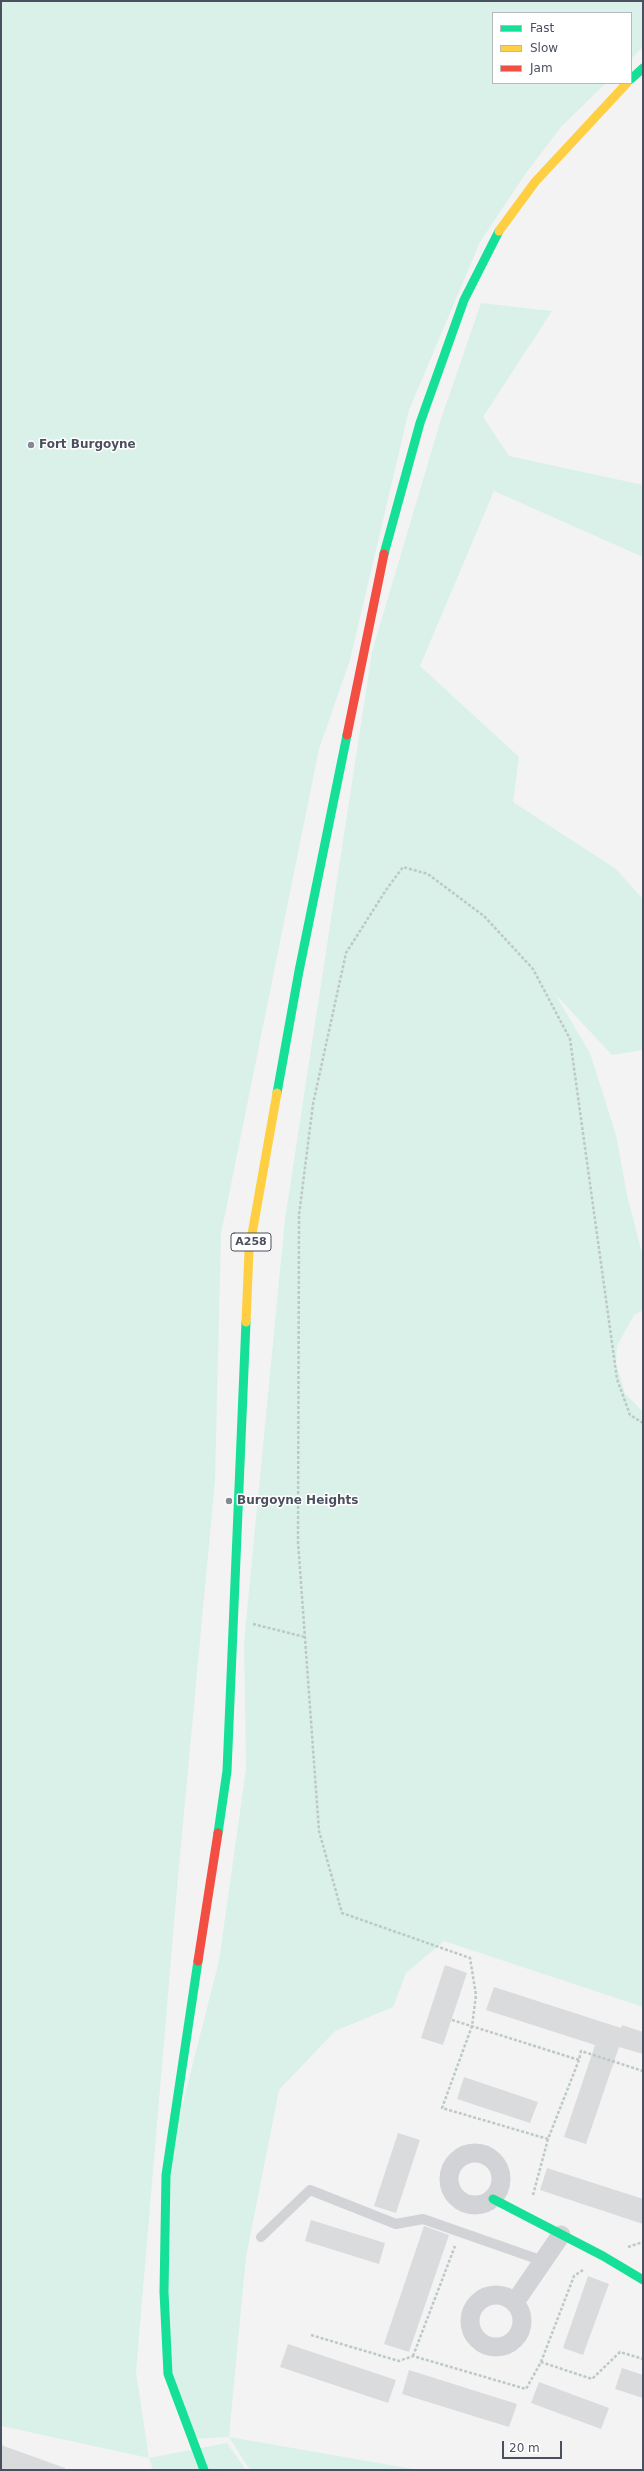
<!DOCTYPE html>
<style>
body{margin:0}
#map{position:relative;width:644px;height:2471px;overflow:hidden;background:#f3f3f3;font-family:"DejaVu Sans",sans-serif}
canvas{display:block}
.frame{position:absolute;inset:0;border:2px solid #4a505f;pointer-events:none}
.legend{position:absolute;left:492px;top:12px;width:140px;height:72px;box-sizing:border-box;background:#fff;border:1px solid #b7b9bf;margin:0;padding:5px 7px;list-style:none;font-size:12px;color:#4a505f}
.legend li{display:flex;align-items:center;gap:8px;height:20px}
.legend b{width:20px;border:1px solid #b7b9bf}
.scale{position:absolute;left:502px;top:2441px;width:60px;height:18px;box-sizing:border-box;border:2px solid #4a505f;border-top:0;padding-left:5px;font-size:12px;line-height:14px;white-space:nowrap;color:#4a505f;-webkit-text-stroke:3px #fff;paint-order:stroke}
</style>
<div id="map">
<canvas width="644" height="2471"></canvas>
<div class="frame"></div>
<ul class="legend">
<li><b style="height:5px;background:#16e098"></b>Fast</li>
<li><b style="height:5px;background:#ffcf43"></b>Slow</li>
<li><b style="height:5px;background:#f24e42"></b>Jam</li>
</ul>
<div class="scale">20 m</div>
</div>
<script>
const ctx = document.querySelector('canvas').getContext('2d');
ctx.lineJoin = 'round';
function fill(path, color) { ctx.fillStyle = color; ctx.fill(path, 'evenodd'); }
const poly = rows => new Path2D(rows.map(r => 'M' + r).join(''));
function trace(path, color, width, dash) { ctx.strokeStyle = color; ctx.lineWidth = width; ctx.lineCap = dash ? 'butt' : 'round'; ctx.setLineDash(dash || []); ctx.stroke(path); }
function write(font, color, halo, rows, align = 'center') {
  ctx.font = font + ' "DejaVu Sans",sans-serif'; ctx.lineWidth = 3; ctx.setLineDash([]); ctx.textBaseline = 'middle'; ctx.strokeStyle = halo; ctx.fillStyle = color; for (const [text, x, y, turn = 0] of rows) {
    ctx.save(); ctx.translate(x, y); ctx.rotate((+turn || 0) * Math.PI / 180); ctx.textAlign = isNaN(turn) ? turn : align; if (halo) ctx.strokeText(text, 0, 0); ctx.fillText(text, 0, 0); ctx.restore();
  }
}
const green = poly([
 [1,1,643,1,643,47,631,59,631,13,493,13,493,83,606,83,561,127,526,173,480,242,409,410,350,660,319,749,221,1234,215,1480,177,1888,136,2372,149,2458,227,2443,246,2470,153,2470,149,2458,1,2426],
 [481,303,552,311,483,417,509,456,643,485,643,557,494,491,420,666,519,757,513,802,616,869,643,899,643,1050,612,1055,555,994,590,1053,616,1135,627,1195,643,1257,643,1310,634,1315,617,1346,616,1364,625,1393,643,1412,643,2007,444,1941,406,1973,393,2007,335,2031,279,2090,246,2257,229,2437,419,2470,250,2470,229,2437,192,2439,167,2367,168,2161,219,1961,246,1769,244,1642,285,1219,372,652,441,419]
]);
const building = poly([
 [445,1965,467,1973,443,2045,421,2038],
 [494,1987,621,2028,622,2025,643,2032,643,2054,619,2047,586,2144,564,2137,595,2045,486,2010],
 [464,2077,538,2102,530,2123,457,2099],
 [398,2133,420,2140,396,2213,374,2206],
 [547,2168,643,2199,643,2224,540,2190],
 [311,2220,385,2243,379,2264,305,2241],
 [424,2226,449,2235,409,2352,384,2344],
 [588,2276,609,2284,583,2355,563,2348],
 [288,2344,396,2380,388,2403,280,2367],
 [622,2368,643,2375,643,2398,615,2389],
 [409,2370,517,2404,509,2427,402,2394],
 [539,2382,609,2408,601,2429,531,2403],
 [1,2445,65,2468,65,2470,1,2470]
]);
const path = poly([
 [253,1624,305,1637],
 [452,2020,579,2060,581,2051,643,2071],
 [548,2139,442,2108,472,2026,476,1995,470,1958,342,1913,319,1831,298,1542,299,1215,313,1104,346,953,386,890,403,867,428,874,484,916,533,969,570,1039,617,1379,630,1415,643,1423],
 [533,2195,548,2139,579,2060],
 [628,2247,643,2242],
 [311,2335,399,2361,413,2356,526,2389,541,2362,592,2379,620,2352,643,2359],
 [413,2356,455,2246],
 [541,2362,574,2276,583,2270]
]);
const lane = poly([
 [261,2237,310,2190,396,2224,423,2219,543,2261]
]);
const street = poly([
 '449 2179a26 26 0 1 1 52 0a26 26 0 1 1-52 0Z',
 '470 2321a26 26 0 1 1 52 0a26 26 0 1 1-52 0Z',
 [515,2302,561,2235]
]);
const fast = poly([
 [631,79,643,68],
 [384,554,420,423,464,300,499,231],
 [277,1093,299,971,347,735],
 [218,1833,227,1771,246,1322],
 [198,1961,166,2175,164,2292,168,2374,204,2470],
 [493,2199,603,2256,643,2280]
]);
const slow = poly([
 [499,231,535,182,627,83],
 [246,1322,249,1251,277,1093]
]);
const jam = poly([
 [347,735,384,554],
 [198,1961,218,1833]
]);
const markers = [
 [31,445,4,"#858993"],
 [229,1501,4,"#858993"]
];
const shields = [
 [251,1242,40]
];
const shieldNames = [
 ["A258",251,1242]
];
const poiNames = [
 ["Fort Burgoyne",39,445],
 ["Burgoyne Heights",237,1501]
];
fill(green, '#d9f1e8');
fill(building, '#dadbdd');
trace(path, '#bdc8c8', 2.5, [3, 2]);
trace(lane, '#d2d3d6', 10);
trace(street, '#d2d3d6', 19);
trace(fast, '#16e098', 9);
trace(slow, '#ffcf43', 9);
trace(jam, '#f24e42', 9);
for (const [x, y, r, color] of markers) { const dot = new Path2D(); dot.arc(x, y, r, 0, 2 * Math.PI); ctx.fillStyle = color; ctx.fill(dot); trace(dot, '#fff', 1.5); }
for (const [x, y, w] of shields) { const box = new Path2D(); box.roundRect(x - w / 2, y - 9, w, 18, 3); ctx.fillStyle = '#fff'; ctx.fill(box); trace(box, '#4a505f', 1); }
write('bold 11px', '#4a505f', null, shieldNames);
write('bold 12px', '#4a505f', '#fff', poiNames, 'left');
</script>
